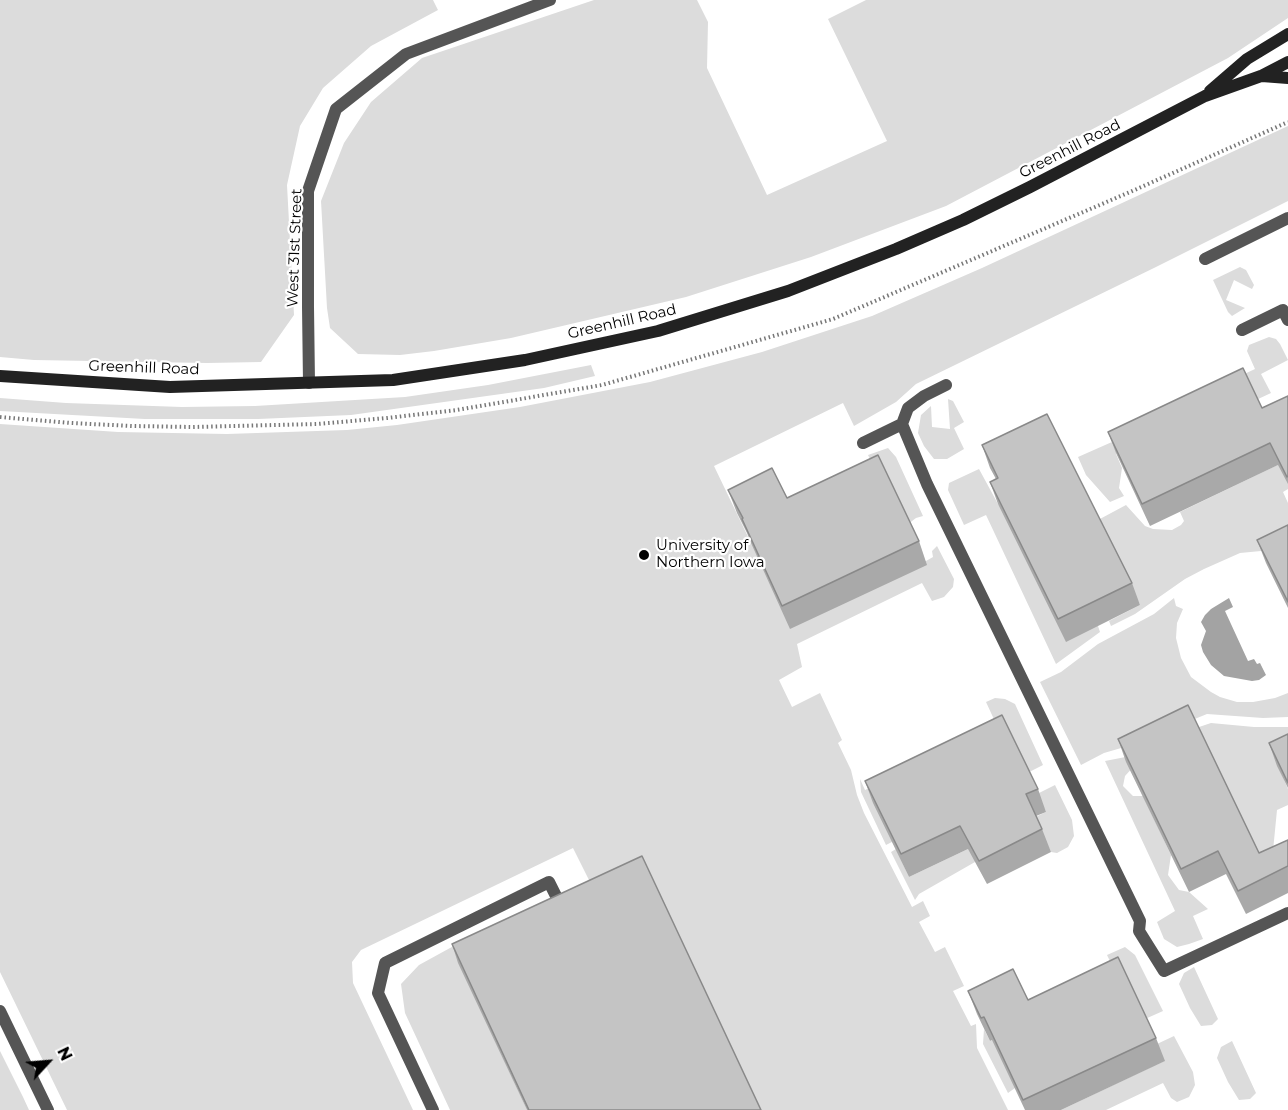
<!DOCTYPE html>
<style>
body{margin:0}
#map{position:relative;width:1288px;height:1110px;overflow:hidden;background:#fff;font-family:Montserrat,sans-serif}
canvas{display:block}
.north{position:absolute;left:18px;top:1032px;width:60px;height:60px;-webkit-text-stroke:4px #fff;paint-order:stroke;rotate:64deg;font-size:16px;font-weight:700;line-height:24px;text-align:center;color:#000}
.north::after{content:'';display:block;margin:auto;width:21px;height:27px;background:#000;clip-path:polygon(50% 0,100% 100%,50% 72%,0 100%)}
</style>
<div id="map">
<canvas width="1288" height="1110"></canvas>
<div class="north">N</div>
</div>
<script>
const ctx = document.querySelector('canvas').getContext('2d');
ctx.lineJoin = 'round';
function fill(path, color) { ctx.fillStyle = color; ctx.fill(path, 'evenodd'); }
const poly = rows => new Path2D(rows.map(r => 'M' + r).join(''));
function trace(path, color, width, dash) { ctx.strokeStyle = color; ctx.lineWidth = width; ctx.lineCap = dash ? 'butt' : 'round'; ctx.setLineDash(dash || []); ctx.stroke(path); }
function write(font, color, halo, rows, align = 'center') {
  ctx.font = font + ' Montserrat,sans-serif'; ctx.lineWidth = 4.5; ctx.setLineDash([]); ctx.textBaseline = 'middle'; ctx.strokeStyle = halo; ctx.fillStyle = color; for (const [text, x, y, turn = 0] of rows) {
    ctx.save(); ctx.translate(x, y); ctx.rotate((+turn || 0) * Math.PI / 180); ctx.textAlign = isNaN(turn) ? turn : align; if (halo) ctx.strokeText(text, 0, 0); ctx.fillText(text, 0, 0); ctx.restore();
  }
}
const green = poly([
 [0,0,433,0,438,10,371,46,323,88,300,126,287,185,294,315,261,362,207,363,34,360,0,357],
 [594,0,697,0,708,22,707,68,767,195,887,141,828,19,866,0,1288,0,1288,18,1228,58,946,206,811,257,686,297,511,338,434,351,400,355,358,354,330,328,327,308,321,201,344,143,371,102,422,58],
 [1288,126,1288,201,1156,267,916,384,896,402,854,426,843,403,714,466,751,543,926,561,933,557,932,551,937,546,954,579,953,587,944,597,932,601,922,583,797,644,802,667,779,680,792,707,820,693,842,740,838,743,851,770,857,795,864,813,912,907,923,901,930,916,919,922,935,952,945,947,964,986,953,991,971,1026,976,1024,977,1048,1008,1110,759,1110,598,898,573,848,361,950,352,962,353,983,413,1110,67,1110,0,972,0,424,118,432,227,434,347,430,397,425,520,407,650,382,762,352,872,316,982,268],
 [1240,267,1246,270,1254,285,1252,289,1234,280,1226,300,1245,308,1232,316,1228,312,1213,280],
 [1269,337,1276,339,1280,344,1288,360,1261,374,1271,393,1256,400,1240,376,1255,369,1247,351,1249,345],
 [591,365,595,376,544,388,351,415,258,419,145,419,0,411,0,398,66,403,182,407,255,406,405,397,488,385],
 [948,399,953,401,964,422,954,428,964,449,947,459,934,459,924,446,918,433,921,415,931,406,932,427,950,429],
 [1121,438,1116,454,1122,468,1119,488,1124,496,1110,502,1086,475,1078,457],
 [888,448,896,457,923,516,916,518,908,524,877,474,868,455],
 [1288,460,1288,489,1283,492,1288,503,1288,537,1261,551,1240,553,1204,569,1185,579,1135,614,1111,626,1109,621,1140,605,1098,520,1126,505,1145,526,1153,529,1172,530,1181,525,1184,521,1180,512],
 [979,469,998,504,1098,626,1100,632,1056,664,986,515,964,525,948,490,949,483],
 [1174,598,1176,606,1183,609,1177,623,1176,638,1181,658,1191,677,1211,692,1220,697,1237,702,1253,702,1275,698,1288,693,1288,717,1263,718,1207,714,1128,746,1104,753,1081,765,1040,682,1061,672,1098,644,1154,614],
 [995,698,1005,699,1015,704,1043,765,886,845,861,792,860,779,865,790,998,728,986,702],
 [1211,723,1254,727,1288,727,1288,761,1278,766,1288,789,1288,805,1277,810,1272,861,1236,878,1196,728],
 [1146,753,1125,776,1123,786,1133,796,1143,796,1171,855,1168,875,1179,890,1189,892,1208,909,1193,916,1203,939,1189,944,1177,947,1164,939,1157,922,1175,911,1105,761],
 [1055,785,1072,820,1074,836,1068,847,1057,853,1051,852,1040,830,975,862,919,894,915,900,891,852,896,849,909,877,1046,812,1037,794],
 [481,931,459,963,527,1110,450,1110,405,1013,401,984,419,965],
 [1125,947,1135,955,1163,1011,1145,1019,1015,1088,1008,1093,983,1044,984,1029,990,1041,1119,980,1107,955],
 [1194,967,1218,1019,1212,1025,1201,1026,1190,1008,1179,984,1184,973],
 [1174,1036,1193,1072,1195,1085,1189,1097,1177,1102,1171,1098,1163,1083,1106,1110,1061,1110,1164,1061,1157,1044],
 [1232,1041,1256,1093,1250,1099,1239,1100,1228,1082,1217,1058,1221,1047],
 [0,1051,23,1097,29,1110,0,1110]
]);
const water = poly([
 [1229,598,1233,607,1225,611,1248,661,1254,659,1257,664,1260,663,1266,675,1259,680,1252,681,1224,676,1211,665,1203,652,1201,645,1206,631,1201,622,1205,615,1211,609]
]);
const path = poly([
 [0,417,71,423,132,426,193,427,317,424,387,418,457,410,602,385,833,319,1130,192,1288,122]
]);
const lane = poly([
 [1205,259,1288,218],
 [1242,330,1283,310,1288,320],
 [902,424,927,484,1140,921,1139,931,1164,971,1288,913],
 [863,443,902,424,908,408,924,396,946,385],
 [433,1110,378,993,385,963,549,882,561,906]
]);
const street = poly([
 [309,383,308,307,308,191,336,109,406,54,550,0],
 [0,1011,48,1110]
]);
const secondary = poly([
 [1262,76,1288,78],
 [1210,91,1247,59,1288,34],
 [0,376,170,387,393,380,525,360,658,331,788,291,896,249,963,220,1030,187,1205,96,1261,76,1288,62]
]);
const wall = poly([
 [1288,396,1288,484,1278,465,1150,526,1116,453,1108,432,1262,408],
 [982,445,1132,583,1140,605,1066,642,998,504,990,482,996,479,990,468],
 [728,490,787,498,919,541,927,565,790,629,751,543,747,533,737,513],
 [1288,525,1288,608,1266,563,1257,540],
 [1288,734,1288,788,1277,766,1269,743],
 [1118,739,1259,853,1288,840,1288,893,1246,914,1226,874,1189,892,1126,762],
 [865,781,1038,789,1046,812,1036,816,1042,829,1051,852,987,884,968,849,909,877,873,803],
 [452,944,761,1110,527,1110,458,963],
 [968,991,1028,1000,1156,1038,1165,1061,1061,1110,1025,1110,992,1040,990,1041,977,1014]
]);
const building = poly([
 [1243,368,1262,408,1288,396,1288,476,1287,477,1270,443,1142,504,1108,432,1243,368],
 [1047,414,1132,583,1058,619,990,482,998,478,982,445,1047,414],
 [878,455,919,541,782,606,742,519,743,518,728,490,772,468,787,498,878,455],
 [1288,525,1288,602,1257,540,1288,525],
 [1188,705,1259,853,1288,840,1288,866,1238,891,1218,851,1181,869,1118,739,1188,705],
 [1002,715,1038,789,1026,794,1042,829,979,861,960,826,901,854,865,781,1002,715],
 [1288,734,1288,783,1269,743,1288,734],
 [642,856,761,1110,529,1110,452,944,642,856],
 [1118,957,1156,1038,1023,1100,984,1017,981,1018,968,991,1013,969,1028,1000,1118,957]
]);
const markers = [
 [644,555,6,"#000"]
];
const streetNames = [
 ["Greenhill Road",1070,149,-27],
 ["West 31st Street",295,248,-88],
 ["Greenhill Road",622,322,-13],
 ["Greenhill Road",144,368,2]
];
const poiNames = [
 ["University of",656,546],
 ["Northern Iowa",656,563]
];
fill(green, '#dcdcdc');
fill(water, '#a3a3a3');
trace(path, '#777', 4, [1.5, 3]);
trace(lane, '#555', 12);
trace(street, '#555', 12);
trace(secondary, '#222', 12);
fill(wall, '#a9a9a9');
fill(building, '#c4c4c4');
trace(building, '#898989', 1.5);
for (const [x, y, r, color] of markers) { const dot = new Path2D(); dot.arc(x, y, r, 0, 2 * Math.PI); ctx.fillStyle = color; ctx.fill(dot); trace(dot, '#fff', 2); }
write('15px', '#000', '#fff', streetNames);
write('15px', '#000', '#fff', poiNames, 'left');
</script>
